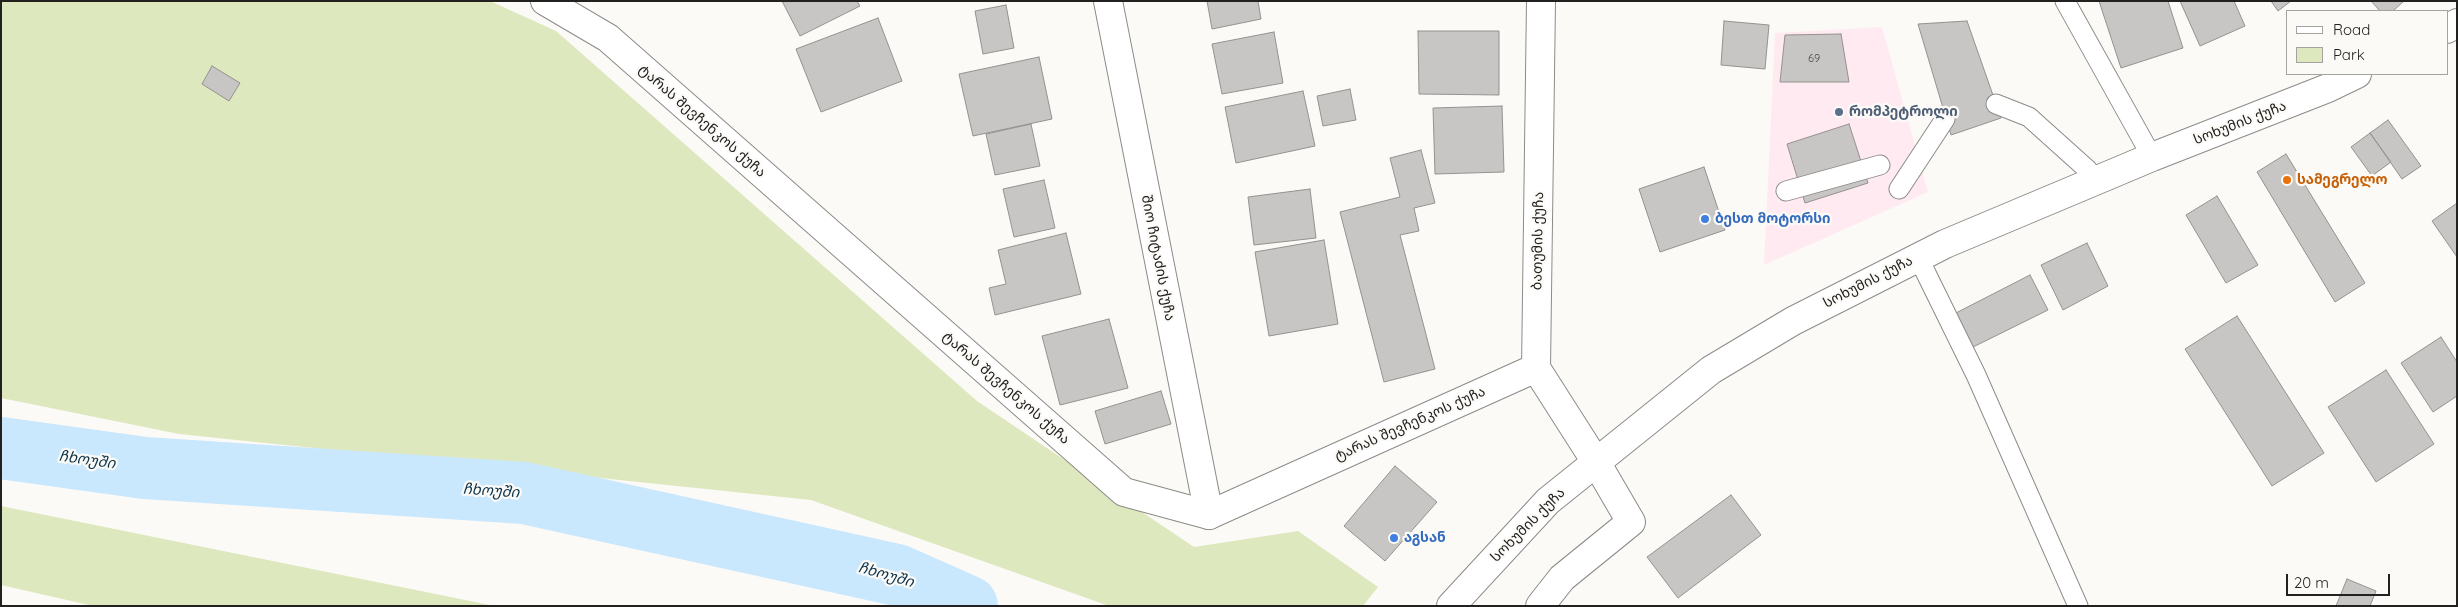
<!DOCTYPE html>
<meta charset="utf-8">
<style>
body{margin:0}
#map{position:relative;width:2458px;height:607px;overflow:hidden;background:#fcfaf7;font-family:Quicksand,sans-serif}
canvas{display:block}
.frame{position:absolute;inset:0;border:2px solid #222120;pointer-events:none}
.legend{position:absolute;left:2286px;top:10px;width:162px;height:65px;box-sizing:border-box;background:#fcfaf7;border:1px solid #a5a3a1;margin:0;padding:6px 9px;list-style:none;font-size:15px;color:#222120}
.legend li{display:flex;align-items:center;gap:10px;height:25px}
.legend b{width:25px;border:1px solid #a5a3a1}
.scale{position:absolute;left:2286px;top:574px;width:104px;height:22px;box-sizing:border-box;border:2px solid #222120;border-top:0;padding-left:6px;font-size:15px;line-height:18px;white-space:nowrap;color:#222120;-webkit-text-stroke:4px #fcfaf7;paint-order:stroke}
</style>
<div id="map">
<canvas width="2458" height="607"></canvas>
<div class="frame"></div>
<ul class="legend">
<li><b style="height:6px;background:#fff"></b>Road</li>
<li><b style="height:14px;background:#dee8be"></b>Park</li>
</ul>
<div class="scale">20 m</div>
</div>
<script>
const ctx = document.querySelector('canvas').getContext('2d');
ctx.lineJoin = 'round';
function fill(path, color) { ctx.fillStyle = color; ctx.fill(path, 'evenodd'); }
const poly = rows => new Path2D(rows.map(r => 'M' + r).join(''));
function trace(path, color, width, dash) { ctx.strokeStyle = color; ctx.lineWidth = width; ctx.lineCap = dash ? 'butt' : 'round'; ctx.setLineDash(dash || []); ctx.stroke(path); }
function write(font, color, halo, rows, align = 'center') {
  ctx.font = font + ' Quicksand,"Noto Sans Georgian",sans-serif'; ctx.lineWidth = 4.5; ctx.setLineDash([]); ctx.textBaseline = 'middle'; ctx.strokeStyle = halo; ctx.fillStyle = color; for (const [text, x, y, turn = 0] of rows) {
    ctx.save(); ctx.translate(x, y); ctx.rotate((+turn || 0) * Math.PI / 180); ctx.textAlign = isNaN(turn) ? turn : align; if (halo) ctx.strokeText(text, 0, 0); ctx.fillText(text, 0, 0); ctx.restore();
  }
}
const commercial = poly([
 [1882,27,1928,192,1764,265,1775,33]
]);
const green = poly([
 [1,1,490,1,556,31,977,401,1194,547,1298,531,1378,587,1363,606,1109,606,811,500,179,434,1,398],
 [1,506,495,606,93,606,1,585]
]);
const river = poly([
 [1,448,145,468,524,493,897,575,967,606]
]);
const building = poly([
 [782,1,857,1,860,6,800,36,782,1],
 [1207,1,1258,1,1261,19,1212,29,1207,1],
 [2099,1,2168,1,2183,48,2121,68,2099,1],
 [2180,1,2234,1,2245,26,2200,46,2180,1],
 [2271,1,2291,1,2278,11,2271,1],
 [2371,1,2404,1,2393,11,2380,11,2371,1],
 [1006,5,1014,48,983,54,975,11,1006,5],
 [878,18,902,81,821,112,796,49,878,18],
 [1724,21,1769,25,1765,69,1721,65,1724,21],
 [1967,21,2001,118,1951,135,1918,24,1967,21],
 [1418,31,1499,31,1499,95,1419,94,1418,31],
 [1274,32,1283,83,1222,94,1212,44,1274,32],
 [1841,34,1849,82,1780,82,1785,35,1841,34],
 [1039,57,1052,119,973,136,959,74,1039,57],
 [212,66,240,83,229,101,202,84,212,66],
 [1350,89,1356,120,1323,126,1317,96,1350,89],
 [1303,91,1315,146,1236,163,1225,107,1303,91],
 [1502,106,1504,172,1435,174,1433,108,1502,106],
 [2388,120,2421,166,2402,179,2370,133,2388,120],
 [1031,124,1040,166,995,175,986,134,1031,124],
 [1849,124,1868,183,1805,203,1787,144,1849,124],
 [2370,133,2391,162,2372,176,2351,147,2370,133],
 [1421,150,1435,203,1414,208,1419,231,1400,235,1435,369,1384,382,1340,212,1400,197,1390,158,1421,150],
 [2286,154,2365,283,2335,302,2257,172,2286,154],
 [1704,167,1725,230,1660,252,1639,189,1704,167],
 [1044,180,1055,228,1014,237,1003,189,1044,180],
 [1310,189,1316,238,1254,245,1248,197,1310,189],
 [2217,196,2258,265,2226,283,2186,215,2217,196],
 [2457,203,2457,257,2432,221,2457,203],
 [1066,233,1081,294,995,315,989,288,1006,284,998,250,1066,233],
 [1324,240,1338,324,1269,336,1255,252,1324,240],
 [2087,243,2108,286,2063,310,2041,265,2087,243],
 [2030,275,2048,310,1969,349,1952,315,2030,275],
 [2237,316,2324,453,2272,486,2185,349,2237,316],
 [1109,319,1128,388,1060,405,1042,336,1109,319],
 [2441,337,2457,362,2457,396,2433,412,2401,363,2441,337],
 [2386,370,2434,444,2376,482,2328,407,2386,370],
 [1161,391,1171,424,1105,444,1095,411,1161,391],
 [1395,466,1437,502,1385,561,1344,526,1395,466],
 [1731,495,1761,535,1678,598,1647,557,1731,495],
 [2347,579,2376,591,2370,606,2336,606,2347,579]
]);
const lane = poly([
 [2065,1,2152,157],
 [1996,104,2029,117,2088,170],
 [1899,189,1945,119],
 [1786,191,1880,165],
 [1918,257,1976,375,2078,606]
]);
const street = poly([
 [545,1,608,38,1124,492,1209,515],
 [1536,368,1541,1],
 [1540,606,1562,578,1631,522,1596,462]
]);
const secondary = poly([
 [1108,1,1209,515,1536,368,1596,462]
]);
const highway = poly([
 [2447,29,2457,23],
 [1451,606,1548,501,1711,370,1793,321,1945,244,2152,157,2328,88,2357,74]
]);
const markers = [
 [1839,112,5,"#5c6f8a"],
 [2287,180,5,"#e8710a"],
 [1705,219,5,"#3f7fe0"],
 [1394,538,5,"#3f7fe0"]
];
const numberNames = [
 ["69",1814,59]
];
const serviceNames = [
 ["რომპეტროლი",1849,112]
];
const streetNames = [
 ["ტარას შევჩენკოს ქუჩა",702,121,41],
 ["სოხუმის ქუჩა",2240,123,-21],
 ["ბათუმის ქუჩა",1538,241,-89],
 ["შიო ჩიტაძის ქუჩა",1158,258,79],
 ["სოხუმის ქუჩა",1868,282,-27],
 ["ტარას შევჩენკოს ქუჩა",1006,388,41],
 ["ტარას შევჩენკოს ქუჩა",1410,424,-24],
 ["სოხუმის ქუჩა",1528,525,-45]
];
const foodNames = [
 ["სამეგრელო",2297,180]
];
const shopNames = [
 ["ბესთ მოტორსი",1715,219],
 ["აგსან",1404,538]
];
const waterNames = [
 ["ჩხოუში",87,460,8],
 ["ჩხოუში",491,491,4],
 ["ჩხოუში",886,575,16]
];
fill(commercial, '#ffeaf1');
fill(green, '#dee8be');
trace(river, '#cae8fd', 62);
fill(building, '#c8c6c4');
trace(building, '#94928f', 1);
trace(lane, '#8d8b89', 21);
trace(street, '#8d8b89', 30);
trace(secondary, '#8d8b89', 30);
trace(highway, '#8d8b89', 30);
trace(lane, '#fff', 19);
trace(street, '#fff', 28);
trace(secondary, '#fff', 28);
trace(highway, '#fff', 28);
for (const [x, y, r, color] of markers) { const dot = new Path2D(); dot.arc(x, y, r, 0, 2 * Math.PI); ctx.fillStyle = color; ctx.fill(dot); trace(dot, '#fcfaf7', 2); }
write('11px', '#4c4a49', null, numberNames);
write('bold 14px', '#4e5e75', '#fcfaf7', serviceNames, 'left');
write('14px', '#222120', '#fcfaf7', streetNames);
write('bold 14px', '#c56008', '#fcfaf7', foodNames, 'left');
write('bold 14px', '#366cbe', '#fcfaf7', shopNames, 'left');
write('italic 15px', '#0b344b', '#fcfaf7', waterNames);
</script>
